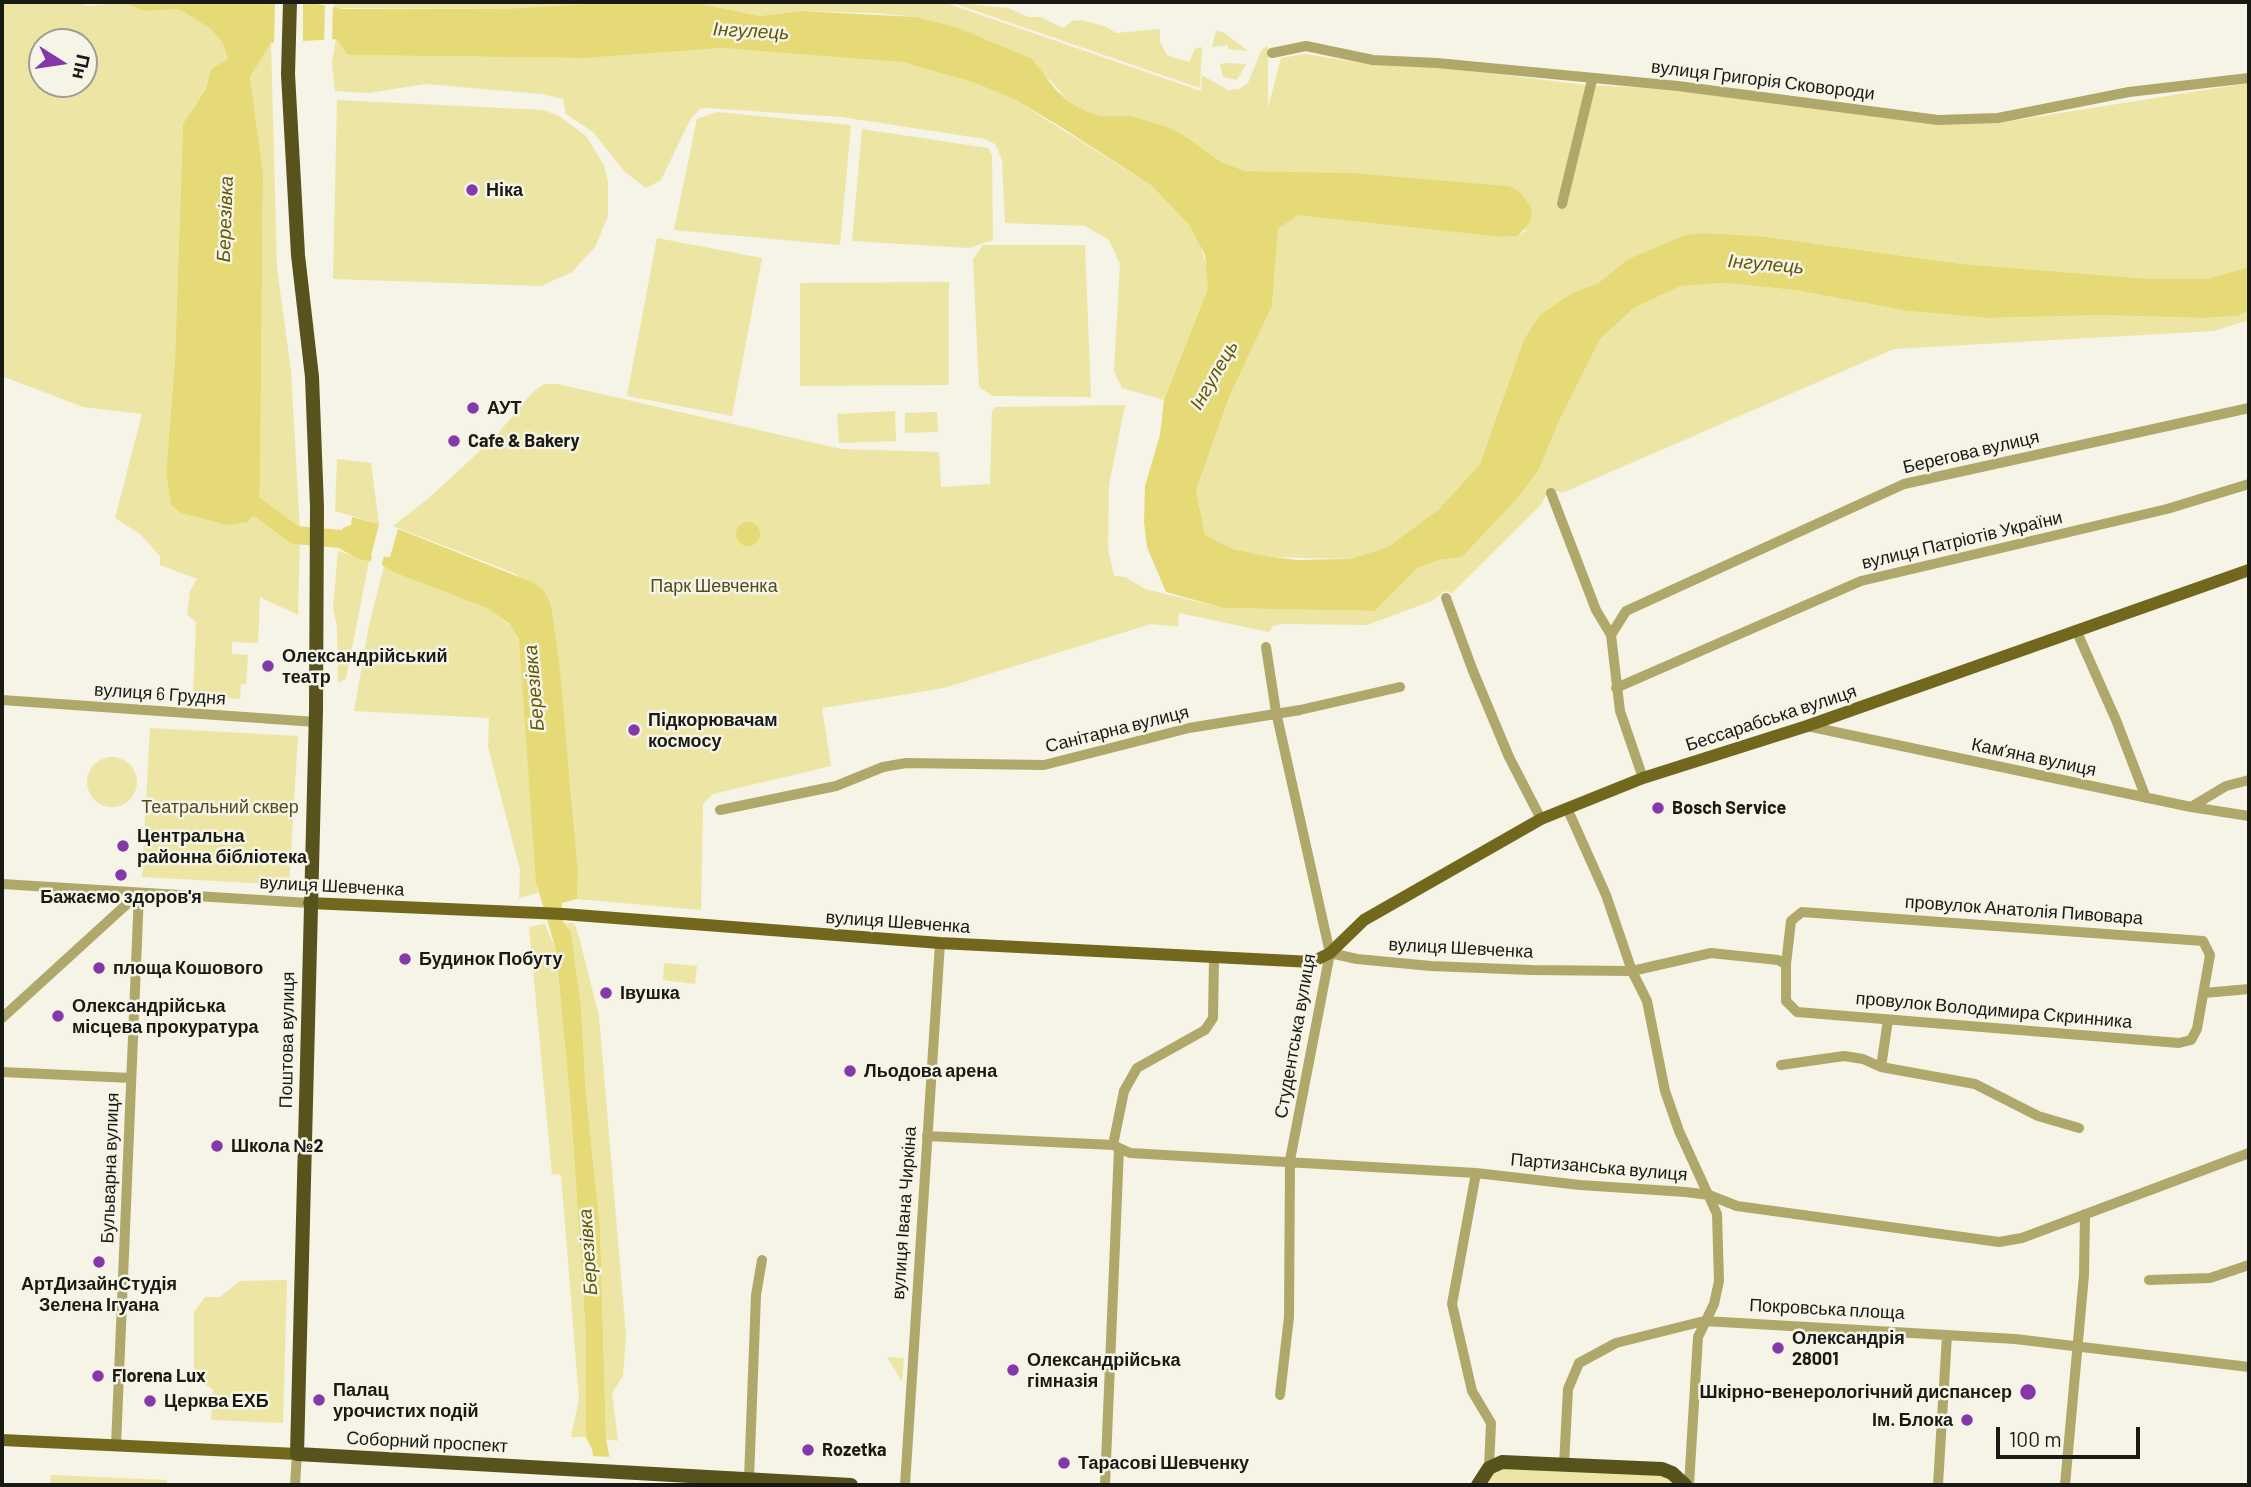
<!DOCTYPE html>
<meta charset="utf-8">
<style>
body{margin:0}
#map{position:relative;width:2251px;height:1487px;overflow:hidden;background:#f5f4e6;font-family:Barlow,sans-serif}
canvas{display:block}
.frame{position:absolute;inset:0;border:4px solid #1a1a15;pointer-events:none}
.north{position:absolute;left:28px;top:28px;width:70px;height:70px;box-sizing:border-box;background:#f5f4e6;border:2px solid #9d9d92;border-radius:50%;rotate:102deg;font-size:19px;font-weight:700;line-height:28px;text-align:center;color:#1a1a15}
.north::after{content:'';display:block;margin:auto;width:24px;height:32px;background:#8438a9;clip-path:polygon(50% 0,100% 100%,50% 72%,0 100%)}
.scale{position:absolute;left:1996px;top:1427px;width:144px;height:32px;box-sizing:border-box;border:4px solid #1a1a15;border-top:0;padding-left:9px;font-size:21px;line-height:24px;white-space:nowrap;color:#1a1a15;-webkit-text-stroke:5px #f5f4e6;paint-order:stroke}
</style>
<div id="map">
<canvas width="2251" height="1487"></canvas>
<div class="frame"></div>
<div class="north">Пн</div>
<div class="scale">100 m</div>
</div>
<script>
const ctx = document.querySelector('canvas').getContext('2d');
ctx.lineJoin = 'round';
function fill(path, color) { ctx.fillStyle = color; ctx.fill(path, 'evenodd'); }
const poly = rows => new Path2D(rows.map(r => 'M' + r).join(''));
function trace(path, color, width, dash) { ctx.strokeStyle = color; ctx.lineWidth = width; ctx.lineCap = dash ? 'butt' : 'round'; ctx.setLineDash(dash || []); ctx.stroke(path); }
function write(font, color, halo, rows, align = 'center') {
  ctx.font = font + ' Barlow,sans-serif'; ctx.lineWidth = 5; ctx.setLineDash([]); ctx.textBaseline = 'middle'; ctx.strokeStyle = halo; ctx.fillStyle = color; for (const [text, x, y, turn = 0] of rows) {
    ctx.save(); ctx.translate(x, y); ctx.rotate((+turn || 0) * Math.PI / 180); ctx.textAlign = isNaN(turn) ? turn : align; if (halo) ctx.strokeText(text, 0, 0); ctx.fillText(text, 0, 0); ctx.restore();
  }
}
const green = poly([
 [2,2,75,2,89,6,122,2,144,11,179,9,211,29,222,42,228,59,211,69,206,87,183,124,175,359,166,474,171,505,181,513,257,510,260,487,263,172,250,77,271,43,277,268,291,371,300,530,298,615,260,597,258,643,232,642,232,654,248,655,246,684,241,684,240,699,193,696,196,622,187,615,190,591,197,579,160,565,160,556,140,534,115,518,142,414,83,407,2,376],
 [42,42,84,42,84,84,42,84],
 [334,2,620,2,503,9,334,8],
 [692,2,943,2,1201,91,1202,75,1228,90,1239,89,1248,83,1262,49,1268,46,1268,108,1281,58,1305,54,1368,64,1430,66,1586,85,1674,89,1998,123,2249,83,2249,267,2206,279,2151,279,1962,264,1759,236,1703,233,1685,235,1628,259,1597,284,1572,293,1540,315,1524,339,1480,464,1439,509,1388,547,1350,559,1271,557,1233,549,1205,535,1196,490,1230,395,1272,306,1278,229,1298,214,1502,237,1518,236,1525,231,1509,186,1354,173,1245,171,1221,162,1182,134,1130,116,1101,116,1088,112,1069,102,1049,79,956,27,916,17,876,13,801,11,759,16],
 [950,2,1008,8,1028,17,1041,17,1063,28,1072,21,1081,20,1107,27,1116,33,1160,29,1160,42,1167,55,1175,58,1190,62,1194,49,1202,47,1200,88],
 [1216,31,1223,32,1248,51,1228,49,1228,45,1212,47],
 [336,39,348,55,586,58,723,48,792,52,902,62,972,82,1012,98,1152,186,1190,226,1200,243,1208,273,1208,288,1164,400,1122,388,1114,371,1120,264,1109,240,1085,226,1005,223,1002,160,995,144,985,139,841,117,708,108,700,109,691,118,661,180,646,188,625,172,593,132,566,114,563,99,542,94,426,84,368,93,335,91,332,62],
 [1226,63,1246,64,1237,80,1223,77,1220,64],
 [337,100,543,110,559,116,586,136,604,165,608,182,608,216,595,247,572,272,541,286,333,279],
 [717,112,851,125,840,245,674,230,697,119],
 [862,129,988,148,992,155,993,240,969,248,852,241],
 [657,238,762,258,732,416,627,396],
 [983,245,1085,245,1091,397,993,396,979,387,973,259],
 [949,282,949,385,800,386,800,283],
 [1725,283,1794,290,1908,311,1988,318,2102,315,2203,318,2237,316,2249,311,2249,320,2214,331,1894,349,1562,493,1552,489,1548,491,1541,505,1452,593,1445,591,1432,601,1367,625,1282,624,1273,626,1269,632,1179,613,1178,627,1151,624,944,688,822,708,831,766,713,794,703,804,701,910,577,899,578,871,570,778,551,605,514,573,393,526,429,498,495,437,532,393,544,384,558,384,841,449,939,452,941,487,990,484,992,412,995,407,1125,405,1109,485,1108,548,1114,576,1125,577,1145,589,1224,608,1375,611,1418,568,1439,560,1462,557,1516,500,1538,471,1560,419,1600,339,1634,308,1681,286],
 [895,411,896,441,839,443,837,414],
 [937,412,938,432,905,433,905,413],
 [337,459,371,463,379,524,335,511],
 [338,551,369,561,346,679,338,683,337,626,333,608],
 [384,566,485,607,516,629,522,654,538,893,519,898,520,870,488,747,489,718,354,711,369,625],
 [150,728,298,736,289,885,142,877],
 '87 782a25 25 0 1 1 50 0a25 25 0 1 1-50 0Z',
 [566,923,574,923,578,933,599,1016,626,1335,623,1376,612,1393,618,1441,606,1439,600,1227,586,1095,581,1007,571,933],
 [545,924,556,950,571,1110,586,1337,586,1437,571,1437,579,1399,561,1175,552,1174,529,927],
 [664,963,697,966,695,984,663,980],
 [287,1280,283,1423,211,1420,213,1389,194,1378,194,1312,205,1297,220,1297,240,1281],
 [887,1357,904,1358,902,1382],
 [1506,1465,1661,1474,1677,1485,1484,1485,1492,1470],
 [51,1475,167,1480,167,1485,50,1485]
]);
const water = poly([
 [122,2,306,2,343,9,503,9,620,2,692,2,759,16,801,11,916,17,956,27,1032,59,1055,89,1069,102,1088,112,1101,116,1130,116,1164,126,1182,134,1221,162,1245,171,1354,173,1509,186,1521,193,1532,209,1530,222,1518,236,1502,237,1298,215,1278,229,1272,306,1230,395,1196,490,1205,535,1233,549,1271,557,1297,560,1350,559,1388,547,1439,509,1480,464,1524,339,1540,315,1572,293,1597,284,1628,259,1685,235,1703,233,1759,236,1962,264,2151,279,2206,279,2249,267,2249,311,2237,316,2203,318,2102,315,1988,318,1908,311,1794,290,1725,283,1681,286,1634,308,1600,339,1560,419,1538,471,1516,500,1462,557,1439,560,1418,568,1375,611,1224,608,1166,592,1147,547,1144,522,1145,486,1160,435,1164,400,1208,288,1205,255,1190,226,1152,186,1058,125,1012,98,972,82,902,62,723,48,586,58,348,55,336,39,271,43,250,77,263,172,260,487,257,510,248,522,228,525,181,513,171,505,166,474,175,359,183,124,206,88,211,69,228,59,222,42,211,29,179,9,144,11],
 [352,517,379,524,371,556,390,557,398,529,534,583,544,591,551,605,560,671,578,871,577,899,562,903,561,918,571,932,581,1007,586,1095,600,1227,606,1439,615,1485,597,1485,592,1449,586,1437,586,1337,571,1110,556,950,536,882,519,639,510,624,485,607,396,573,380,564,356,558,340,543,343,528,351,525],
 '736 534a12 12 0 1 1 24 0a12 12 0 1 1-24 0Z'
]);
const pier = poly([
 [275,2,303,2,303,45,274,46],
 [325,3,333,4,332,43,324,43],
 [380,524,375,553,384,555,381,568,370,565],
 [590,1456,615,1457,619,1484,594,1483]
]);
const river = poly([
 [241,495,295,535,341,539,361,550]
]);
const minor = poly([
 [1272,53,1306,46,1373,60,1437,63,1678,86,1938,120,1998,118,2129,92,2249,78],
 [1562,204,1592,80],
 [1551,493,1596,610,1611,635,1620,711,1643,778],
 [1446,598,1473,671,1509,757,1541,819],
 [2076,630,2116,720,2146,798],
 [1611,635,1626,611,1904,484,2249,408],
 [1266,647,1276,712,1330,953,1290,1160,1289,1317,1280,1395],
 [1616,688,1861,581,2167,509,2249,484],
 [2,700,316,722],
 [1807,726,2191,807,2226,786,2249,780],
 [2191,807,2249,816],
 [1567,808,1606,895,1632,971,1647,1001,1665,1091,1679,1131,1717,1214,1719,1281,1714,1304,1698,1337,1689,1485],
 [720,810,836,786,883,767,906,763,1044,765,1189,728,1300,710,1400,687],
 [2,884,309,903],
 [1802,912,2203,941,2210,955,2197,1029,2191,1040,2179,1043,1797,1012,1786,1001,1786,964,1791,921,1802,912],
 [1330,953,1357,959,1431,966,1531,970,1632,971,1711,953,1778,960,1786,964],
 [2204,993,2249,989],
 [2,1018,139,893],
 [1781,1065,1844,1056,1863,1059,1881,1067,1975,1084,2038,1116,2079,1128],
 [1881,1067,1888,1020],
 [2,1072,131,1078],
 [927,1136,1113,1145,1130,1153,1476,1173,1580,1185,1686,1192,1709,1195,1737,1206,1999,1242,2022,1238,2249,1153],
 [1113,1145,1124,1091,1137,1068,1205,1030,1213,1018,1214,959],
 [1476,1173,1452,1304,1472,1391,1491,1423,1489,1468],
 [2149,1280,2210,1278,2249,1265],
 [116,1446,139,893],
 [1564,1465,1568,1389,1579,1363,1616,1343,1704,1321,2015,1339,2249,1367],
 [749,1479,756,1295,762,1260],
 [295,1485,297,1454],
 [905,1485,940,943],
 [1105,1485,1119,1148],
 [1938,1485,1947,1335],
 [2065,1485,2084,1275,2085,1214]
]);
const major = poly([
 [309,903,563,914,940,943,1312,962,1330,953,1364,920,1541,819,1643,778,1807,726,2249,570],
 [2,1440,297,1454]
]);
const highway = poly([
 [290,2,288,74,298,255,312,377,317,507,316,711,297,1454,851,1485],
 [1478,1485,1489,1468,1502,1462,1662,1469,1672,1473,1685,1485]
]);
const markers = [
 [472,190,7,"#8438a9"],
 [473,408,7,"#8438a9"],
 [454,441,7,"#8438a9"],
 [268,666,7,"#8438a9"],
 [634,730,7,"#8438a9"],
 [1658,808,7,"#8438a9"],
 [123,846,7,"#8438a9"],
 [121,875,7,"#8438a9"],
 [405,959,7,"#8438a9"],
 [99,968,7,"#8438a9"],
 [606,993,7,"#8438a9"],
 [58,1016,7,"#8438a9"],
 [850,1071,7,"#8438a9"],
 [217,1146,7,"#8438a9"],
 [99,1262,7,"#8438a9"],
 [1778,1348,7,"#8438a9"],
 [1013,1370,7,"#8438a9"],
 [98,1376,7,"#8438a9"],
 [2028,1392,9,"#8438a9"],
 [319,1400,7,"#8438a9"],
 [150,1401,7,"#8438a9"],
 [1967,1420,7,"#8438a9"],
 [808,1450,7,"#8438a9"],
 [1064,1463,7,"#8438a9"]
];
const streetNames = [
 ["вулиця Григорія Сковороди",1763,80,7],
 ["Берегова вулиця",1971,452,-13],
 ["вулиця Патріотів України",1962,540,-13],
 ["вулиця 6 Грудня",160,694,4],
 ["Бессарабська вулиця",1771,718,-18],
 ["Санітарна вулиця",1117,729,-14],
 ["Камʼяна вулиця",2034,757,12],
 ["вулиця Шевченка",332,886,3],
 ["провулок Анатолія Пивовара",2024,910,4],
 ["вулиця Шевченка",898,922,4],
 ["вулиця Шевченка",1461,948,3],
 ["провулок Володимира Скринника",1994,1010,5],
 ["Студентська вулиця",1295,1036,-80],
 ["Поштова вулиця",287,1040,-89],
 ["Партизанська вулиця",1599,1167,5],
 ["Бульварна вулиця",110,1168,-88],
 ["вулиця Івана Чиркіна",904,1213,-86],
 ["Покровська площа",1827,1309,3],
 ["Соборний проспект",427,1442,3]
];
const poiNames = [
 ["Ніка",486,190],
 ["АУТ",487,408],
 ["Cafe & Bakery",468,441],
 ["Олександрійський",282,656],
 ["театр",282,677],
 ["Підкорювачам",648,720],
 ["космосу",648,741],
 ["Bosch Service",1672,808],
 ["Центральна",137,836],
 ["районна бібліотека",137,857],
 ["Бажаємо здоров'я",121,897,"center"],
 ["Будинок Побуту",419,959],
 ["площа Кошового",113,968],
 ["Івушка",620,993],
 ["Олександрійська",72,1006],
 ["місцева прокуратура",72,1027],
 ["Льодова арена",864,1071],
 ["Школа №2",231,1146],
 ["АртДизайнСтудія",99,1284,"center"],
 ["Зелена Ігуана",99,1305,"center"],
 ["Олександрія",1792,1338],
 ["28001",1792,1359],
 ["Олександрійська",1027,1360],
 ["гімназія",1027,1381],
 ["Florena Lux",112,1376],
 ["Палац",333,1390],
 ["урочистих подій",333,1411],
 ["Шкірно-венерологічний диспансер",2012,1392,"right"],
 ["Церква ЕХБ",164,1401],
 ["Ім. Блока",1953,1420,"right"],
 ["Rozetka",822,1450],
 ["Тарасові Шевченку",1078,1463]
];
const parkNames = [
 ["Парк Шевченка",714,586],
 ["Театральний сквер",220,807]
];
const waterNames = [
 ["Інгулець",751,31,3],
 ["Березівка",225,219,-88],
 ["Інгулець",1766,264,5],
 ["Інгулець",1214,375,-60],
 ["Березівка",534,688,-95],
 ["Березівка",588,1252,-94]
];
fill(green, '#ede5a4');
fill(water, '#e5da75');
fill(pier, '#f5f4e6');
trace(river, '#e5da75', 18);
trace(minor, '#afa86a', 10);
trace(major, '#71681e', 12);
trace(highway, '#58521c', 14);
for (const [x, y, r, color] of markers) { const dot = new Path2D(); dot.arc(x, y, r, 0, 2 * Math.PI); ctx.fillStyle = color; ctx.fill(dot); trace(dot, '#f5f4e6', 2.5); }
write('18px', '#1a1a15', '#f5f4e6', streetNames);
write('bold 18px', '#1a1a15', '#f5f4e6', poiNames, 'left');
write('18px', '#504b21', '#f5f4e6', parkNames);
write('italic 19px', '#605707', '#f5f4e6', waterNames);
</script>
